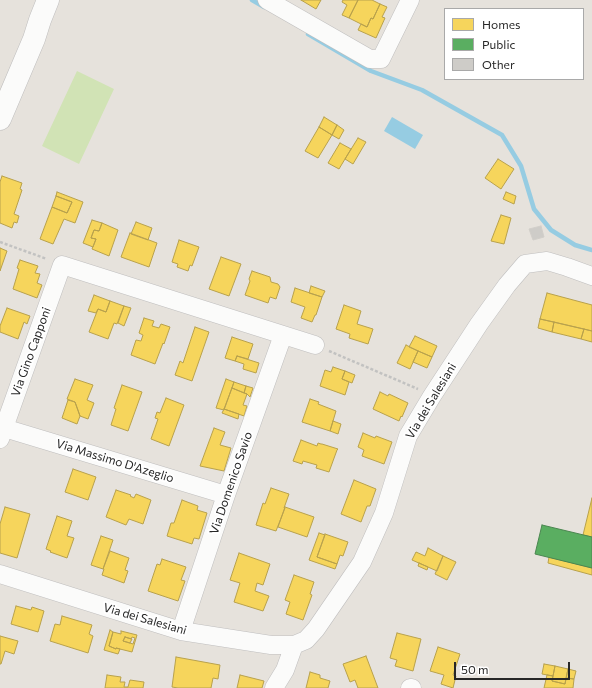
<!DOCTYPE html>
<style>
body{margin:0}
#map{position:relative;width:592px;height:688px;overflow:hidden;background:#e6e2dc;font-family:Commissioner,sans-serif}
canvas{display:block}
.legend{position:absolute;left:444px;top:8px;width:140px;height:72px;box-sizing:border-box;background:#fff;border:1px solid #a9a9a9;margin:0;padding:5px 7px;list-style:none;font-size:12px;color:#272727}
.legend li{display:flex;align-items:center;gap:8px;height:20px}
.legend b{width:20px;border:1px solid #a9a9a9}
.scale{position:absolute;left:454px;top:662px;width:116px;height:18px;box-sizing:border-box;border:2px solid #272727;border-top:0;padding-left:5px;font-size:12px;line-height:14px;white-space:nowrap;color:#272727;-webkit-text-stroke:3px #fff;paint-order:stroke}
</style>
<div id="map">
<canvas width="592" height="688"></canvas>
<ul class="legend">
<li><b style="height:11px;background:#f6d55c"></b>Homes</li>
<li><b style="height:11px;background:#5aae61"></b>Public</li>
<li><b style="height:11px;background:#ceccc8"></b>Other</li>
</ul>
<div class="scale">50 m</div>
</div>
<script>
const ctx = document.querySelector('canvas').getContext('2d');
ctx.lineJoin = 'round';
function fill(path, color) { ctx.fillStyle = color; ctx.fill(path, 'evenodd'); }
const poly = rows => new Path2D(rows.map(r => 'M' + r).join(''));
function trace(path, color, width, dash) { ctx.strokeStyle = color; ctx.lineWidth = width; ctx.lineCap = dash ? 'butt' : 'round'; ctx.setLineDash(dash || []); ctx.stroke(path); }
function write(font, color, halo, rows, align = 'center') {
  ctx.font = font + ' Commissioner,sans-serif'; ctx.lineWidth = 4; ctx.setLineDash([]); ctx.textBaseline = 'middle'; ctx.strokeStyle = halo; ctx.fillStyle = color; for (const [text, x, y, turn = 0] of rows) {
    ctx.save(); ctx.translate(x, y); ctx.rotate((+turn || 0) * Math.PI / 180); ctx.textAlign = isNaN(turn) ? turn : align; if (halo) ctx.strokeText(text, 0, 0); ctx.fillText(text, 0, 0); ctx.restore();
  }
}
const pitch = poly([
 [77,71,114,89,79,164,42,146]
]);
const water = poly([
 [392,117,423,135,415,149,384,131]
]);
const homes = poly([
 [301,0,321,0,316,9,301,0],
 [343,0,358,0,349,18,342,15,347,5,342,2,343,0],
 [358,0,372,0,380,4,373,19,371,18,367,27,349,18,358,0],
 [380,4,387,7,382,17,385,18,376,38,358,30,361,24,367,27,371,18,373,19,380,4],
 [324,117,337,125,332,135,319,127,324,117],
 [337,125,344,130,339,139,332,135,337,125],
 [319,127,332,135,318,158,305,151,319,127],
 [358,138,366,142,353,164,345,159,358,138],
 [340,143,351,149,339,169,328,163,340,143],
 [498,159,514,169,501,189,485,178,498,159],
 [2,176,22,183,20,189,22,190,14,214,19,216,17,223,14,222,12,228,0,223,0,182,2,176],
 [57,192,83,202,75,223,64,219,53,244,40,239,52,207,67,213,72,202,56,196,57,192],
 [506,192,516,196,514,204,503,199,506,192],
 [56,196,72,202,67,213,52,207,56,196],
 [501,215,511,218,504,244,491,241,501,215],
 [92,220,102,223,99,231,94,230,91,238,96,239,93,247,83,243,92,220],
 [136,222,152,228,148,240,131,234,136,222],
 [102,223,118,230,109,256,92,249,96,239,91,238,94,230,99,231,102,223],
 [130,233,157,243,149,267,121,257,130,233],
 [179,240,199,247,192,266,190,265,188,271,177,267,178,264,172,262,179,240],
 [0,248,7,251,0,271,0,248],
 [221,257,241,264,229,296,209,289,221,257],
 [20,260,38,266,35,273,40,274,37,283,42,285,37,298,13,289,19,269,17,268,20,260],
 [252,271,270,277,271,282,278,284,280,287,276,299,270,297,268,303,245,295,250,281,249,279,252,271],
 [311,286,325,291,322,297,309,293,311,286],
 [295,288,322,297,316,315,315,315,312,322,301,318,305,307,291,302,295,288],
 [547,293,592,305,592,331,540,319,547,293],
 [94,295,110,301,106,312,98,309,96,313,88,311,94,295],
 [110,301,124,306,117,324,114,323,108,339,89,332,98,309,106,312,110,301],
 [344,305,361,311,357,324,373,329,368,344,349,338,350,334,336,329,344,305],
 [124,306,131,308,124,326,118,323,124,306],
 [7,308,30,316,27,324,24,322,18,339,0,332,0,326,7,308],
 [144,318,154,321,152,326,159,328,161,324,170,327,164,344,163,343,155,364,131,355,136,340,141,341,143,335,139,333,144,318],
 [540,319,554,322,552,332,538,328,540,319],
 [554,322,584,329,581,339,552,332,554,322],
 [195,327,209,332,192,381,175,375,180,361,183,363,195,327],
 [584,329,592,331,592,342,581,339,584,329],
 [415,336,437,346,432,357,409,347,415,336],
 [232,337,253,344,248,359,237,356,235,361,225,358,232,337],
 [406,345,418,351,410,369,397,363,406,345],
 [418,351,432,357,427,368,413,362,418,351],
 [237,356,259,363,256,373,243,369,244,364,235,361,237,356],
 [333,367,345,371,342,379,349,382,345,395,320,386,325,370,331,372,333,367],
 [345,371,355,375,352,383,342,379,345,371],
 [75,379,93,385,87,400,94,403,88,419,80,416,75,402,67,399,75,379],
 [226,379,234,382,224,410,216,408,226,379],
 [234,382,246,386,244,393,232,388,234,382],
 [122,385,142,392,128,431,111,425,116,409,114,408,122,385],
 [246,386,253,388,250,397,247,394,244,393,246,386],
 [232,388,247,394,243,405,247,406,244,416,224,409,232,388],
 [380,392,388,396,389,394,408,403,402,417,401,416,399,421,373,409,380,392],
 [166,398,184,405,169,446,151,439,158,419,155,418,157,412,160,413,166,398],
 [310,399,319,402,318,404,336,411,330,431,302,422,310,399],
 [68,400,75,402,80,416,77,424,62,418,68,400],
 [224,409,239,414,238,419,222,413,224,409],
 [333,421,341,424,338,434,330,431,333,421],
 [214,428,225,432,220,445,231,448,224,471,200,466,214,428],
 [363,433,375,438,376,436,392,442,384,464,362,456,364,450,358,447,363,433],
 [301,440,317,446,318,443,321,444,322,444,338,449,337,450,329,472,316,468,317,465,303,461,302,464,293,461,301,440],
 [73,469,96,477,88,500,65,492,73,469],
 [354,480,376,489,370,506,367,506,361,522,341,514,354,480],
 [271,488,289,494,284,508,285,508,276,531,256,525,263,503,265,504,271,488],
 [116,490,131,495,130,496,134,498,136,494,151,500,143,524,129,519,126,525,106,517,116,490],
 [592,498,592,537,583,535,592,498],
 [182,500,198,506,197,510,207,513,199,539,194,538,192,544,167,536,171,523,174,523,182,500],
 [5,507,30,514,17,558,0,553,0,524,5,507],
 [285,507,314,517,307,537,278,527,285,507],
 [57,516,72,521,67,536,74,538,67,558,50,552,51,551,46,549,57,516],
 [319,533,325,535,317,557,337,564,335,569,309,560,319,533],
 [325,534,348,542,343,556,340,555,337,564,317,557,325,534],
 [101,536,113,540,103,569,91,565,101,536],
 [428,548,443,556,437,571,412,560,416,552,425,556,428,548],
 [110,551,129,558,125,570,128,571,124,583,102,575,104,569,103,569,110,551],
 [239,553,270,564,263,585,257,583,255,591,269,596,263,611,234,602,240,583,230,580,239,553],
 [443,556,456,562,447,580,435,574,443,556],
 [549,557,592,568,592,575,548,563,549,557],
 [162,559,186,567,181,580,185,581,178,601,148,591,157,564,160,565,162,559],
 [419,563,428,567,427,570,418,566,419,563],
 [294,575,314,582,310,594,312,595,303,620,286,614,290,602,285,600,294,575],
 [16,606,31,610,32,607,44,611,38,632,11,624,16,606],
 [62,616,92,625,89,634,93,636,88,653,50,641,55,624,60,625,62,616],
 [110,630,113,632,109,646,116,649,116,648,120,649,118,654,104,650,110,630],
 [121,631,137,635,132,652,116,648,116,649,109,646,113,632,121,634,121,631],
 [125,637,131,639,132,637,135,638,133,644,123,641,125,637],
 [397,633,421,639,413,671,395,666,397,660,390,658,397,633],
 [0,636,18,641,14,654,5,651,1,664,0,664,0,636],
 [125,637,132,639,130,643,123,641,125,637],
 [438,647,460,654,453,675,456,676,453,688,441,684,444,675,430,671,438,647],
 [366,656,378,688,358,688,355,680,350,682,343,664,366,656],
 [176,657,220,665,218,679,213,678,211,688,178,688,172,687,176,657],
 [544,664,555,666,553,676,542,674,544,664],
 [555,666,568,669,565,684,552,681,555,666],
 [568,669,576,671,574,679,566,678,568,669],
 [310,672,320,675,320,678,330,681,328,688,306,688,310,672],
 [107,675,121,677,120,682,125,682,124,687,128,687,130,680,144,682,143,688,105,688,107,675],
 [240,675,264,681,262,688,237,688,240,675],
 [547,675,553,676,552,681,565,684,566,678,574,679,573,688,544,688,547,675]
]);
const public = poly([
 [542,525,592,537,592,568,535,554,542,525]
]);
const stream = poly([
 [252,0,264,7],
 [308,34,371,71,422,90,502,135,521,166,534,209,551,230,575,245,592,250]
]);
const building = poly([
 [541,226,544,237,533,240,529,229,541,226]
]);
const path = poly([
 [0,242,47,259],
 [329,351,418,389]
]);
const street = poly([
 [267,0,370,59,381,59,410,0],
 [4,428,226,495],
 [0,439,62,265,315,345],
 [0,574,181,631,271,645,294,645,306,640,316,629,362,562,384,513,408,436,432,396,479,324,507,285,525,264,547,261,567,267,592,276],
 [181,631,226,495,283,335],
 [274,688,285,670,294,645],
 [410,688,412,688]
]);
const secondary = poly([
 [0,119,34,39,40,20,48,0]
]);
const streetNames = [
 ["Via Gino Capponi",31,352,-70],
 ["Via dei Salesiani",431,401,-59],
 ["Via Massimo D'Azeglio",115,461,17],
 ["Via Domenico Savio",231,483,-71],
 ["Via dei Salesiani",145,619,16]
];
fill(pitch, '#d1e3b5');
fill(water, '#96cce2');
fill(homes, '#f6d55c');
trace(homes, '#b8a14c', 1);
fill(public, '#5aae61');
trace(public, '#4b8650', 1);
trace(stream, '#96cce2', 4.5);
fill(building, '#ceccc8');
trace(building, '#d1cec9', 1);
trace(street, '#bfbebe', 19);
trace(secondary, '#bfbebe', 23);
trace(path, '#c2c2c1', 2.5, [3, 2]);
trace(street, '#fbfbfa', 18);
trace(secondary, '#fbfbfa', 22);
write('12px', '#272727', '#fff', streetNames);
</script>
